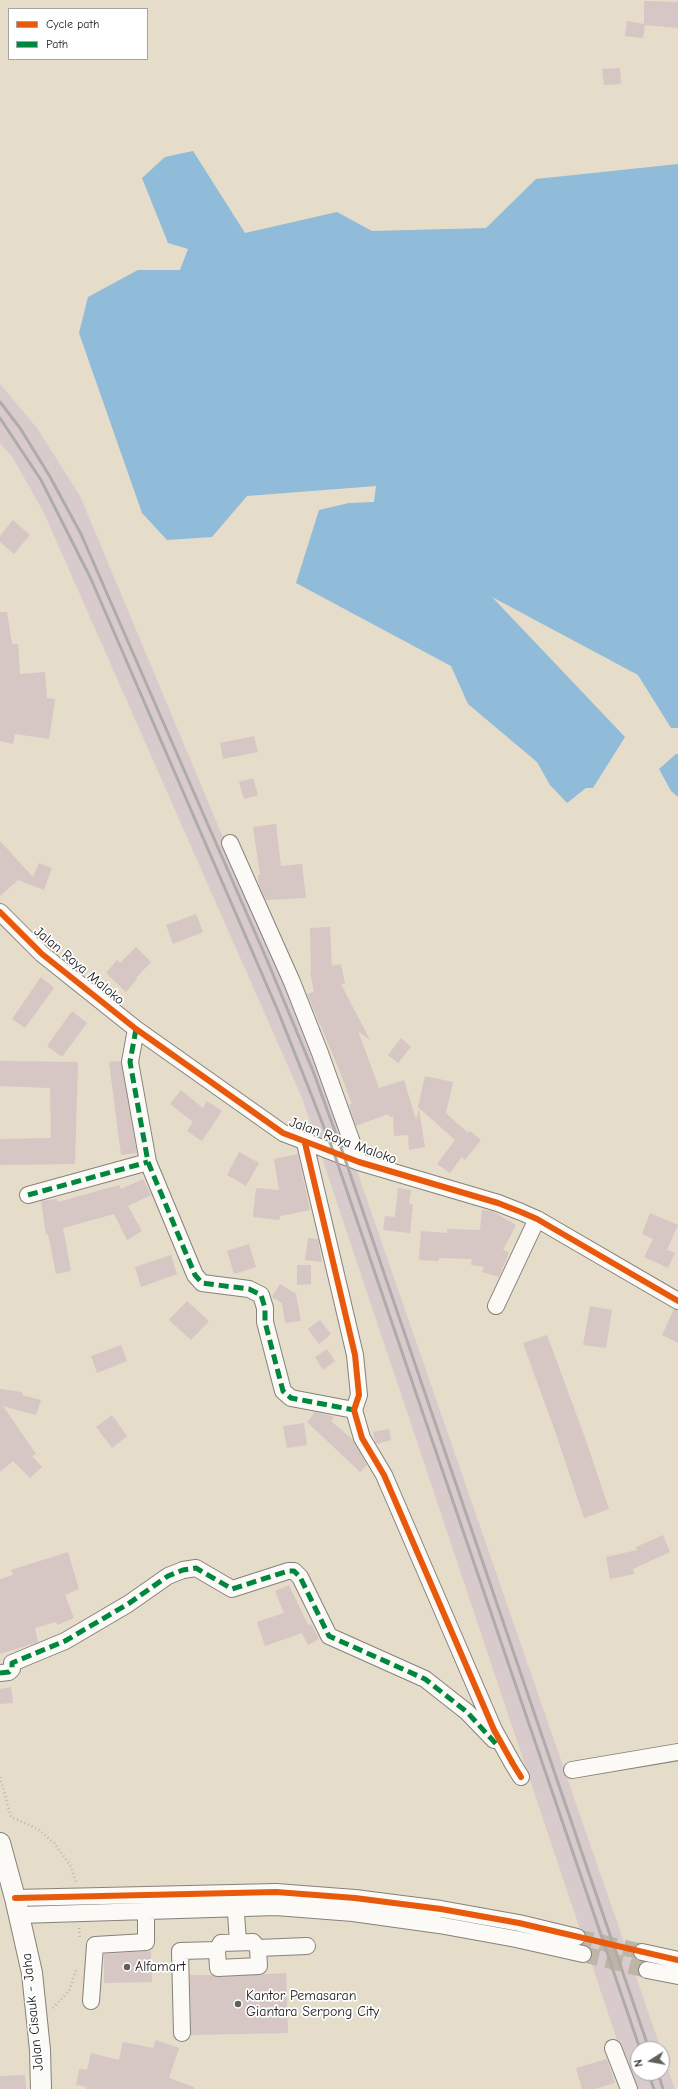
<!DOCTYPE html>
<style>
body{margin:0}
#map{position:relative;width:678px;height:2089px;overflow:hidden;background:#e5dcca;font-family:"Comic Neue",sans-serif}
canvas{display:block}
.legend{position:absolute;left:8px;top:8px;width:140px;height:52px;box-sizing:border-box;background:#fff;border:1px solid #a4a4a4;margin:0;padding:5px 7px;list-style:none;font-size:12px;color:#1c1c1c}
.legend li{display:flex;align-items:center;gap:8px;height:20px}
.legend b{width:20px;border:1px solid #a4a4a4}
.north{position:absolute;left:630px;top:2041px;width:40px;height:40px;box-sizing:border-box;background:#fff;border:1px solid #a4a4a4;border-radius:50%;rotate:259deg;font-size:11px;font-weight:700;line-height:16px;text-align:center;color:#1c1c1c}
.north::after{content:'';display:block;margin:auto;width:14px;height:18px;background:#625f59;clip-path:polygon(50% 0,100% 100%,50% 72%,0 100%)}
</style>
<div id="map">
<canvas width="678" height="2089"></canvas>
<ul class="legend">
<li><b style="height:5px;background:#e8590c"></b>Cycle path</li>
<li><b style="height:5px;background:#00873e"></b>Path</li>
</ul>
<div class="north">N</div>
</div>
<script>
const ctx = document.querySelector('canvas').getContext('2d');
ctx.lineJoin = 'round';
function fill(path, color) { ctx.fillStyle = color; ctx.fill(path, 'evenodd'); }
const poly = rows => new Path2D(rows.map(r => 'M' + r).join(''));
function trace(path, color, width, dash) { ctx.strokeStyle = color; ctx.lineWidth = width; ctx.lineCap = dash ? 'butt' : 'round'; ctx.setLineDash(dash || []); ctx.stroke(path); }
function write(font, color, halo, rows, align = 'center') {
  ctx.font = font + ' "Comic Neue",sans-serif'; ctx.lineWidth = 3.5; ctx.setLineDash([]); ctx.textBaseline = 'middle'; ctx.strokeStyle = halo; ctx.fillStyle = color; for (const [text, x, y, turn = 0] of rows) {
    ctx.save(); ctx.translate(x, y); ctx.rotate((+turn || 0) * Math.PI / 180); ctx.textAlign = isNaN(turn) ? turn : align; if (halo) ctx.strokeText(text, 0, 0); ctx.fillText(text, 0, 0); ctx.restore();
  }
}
const industrial = poly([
 [0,384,37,428,80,496,330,1093,661,2049,638,2049,638,2073,662,2073,662,2052,675,2089,636,2089,616,2037,302,1098,44,513,13,458,0,443]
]);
const water = poly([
 [193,151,245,233,337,212,372,231,486,228,536,179,678,164,678,728,671,728,638,675,492,597,625,737,593,788,586,788,567,803,550,785,537,762,468,704,451,666,296,583,319,510,349,503,374,502,376,486,247,496,212,537,167,540,142,513,79,333,88,297,138,270,180,270,188,249,168,243,142,178,165,157],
 [676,754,678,754,678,797,671,791,659,769]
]);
const building = poly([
 [644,1,678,2,678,28,645,25,643,38,625,36,627,21,644,24],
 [620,68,621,84,604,85,602,69],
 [13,520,30,535,14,554,0,542,0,536],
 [0,612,7,612,12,644,18,644,20,674,45,672,47,698,55,699,49,739,15,734,13,744,0,741],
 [254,736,258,752,223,759,220,743],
 [253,778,258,795,244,799,239,782],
 [276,824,281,866,302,864,306,898,266,900,259,885,258,875,260,875,253,827],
 [0,841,33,877,39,863,52,868,44,890,18,880,0,896],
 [196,914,203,932,173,944,166,925],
 [330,927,332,966,341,964,345,984,341,984,370,1040,358,1031,379,1088,404,1080,416,1120,419,1109,425,1147,409,1150,408,1135,394,1136,393,1116,390,1117,388,1114,356,1126,349,1105,352,1104,338,1067,307,994,314,992,310,972,311,972,310,928],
 [136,947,151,962,136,978,137,979,126,992,106,973,117,960,120,963],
 [41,977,54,988,25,1028,12,1019],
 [72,1011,87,1023,62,1057,47,1046],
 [401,1038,411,1047,398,1063,388,1055],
 [0,1061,78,1062,75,1164,0,1165,0,1139,51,1138,50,1088,0,1086],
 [121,1061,137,1153,121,1155,109,1062],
 [425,1076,453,1082,446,1113,468,1133,470,1131,481,1140,465,1160,462,1157,450,1173,437,1164,455,1140,418,1107],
 [181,1090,203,1108,207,1101,222,1111,202,1141,187,1131,193,1122,170,1104],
 [239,1152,259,1163,246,1186,227,1175],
 [298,1154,310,1210,280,1216,279,1220,253,1217,256,1188,279,1190,274,1159],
 [143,1179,151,1195,128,1206,142,1231,127,1240,114,1214,63,1228,71,1271,56,1274,48,1234,46,1234,41,1201,57,1199,58,1202,119,1185,121,1189],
 [398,1188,411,1190,409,1204,413,1204,410,1233,383,1230,385,1216,395,1217],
 [482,1210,492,1211,516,1225,503,1250,509,1252,499,1277,482,1272,484,1267,471,1265,472,1259,439,1258,438,1261,419,1260,421,1231,447,1233,447,1229,480,1230],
 [650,1213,678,1225,667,1250,675,1253,668,1268,644,1257,653,1239,642,1234],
 [308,1238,318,1239,322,1262,305,1260],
 [249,1244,256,1267,234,1274,227,1251],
 [171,1255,177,1274,141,1287,135,1267],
 [297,1265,311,1265,311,1284,297,1285],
 [280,1284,296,1294,301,1321,285,1323,282,1303,272,1297],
 [187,1301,209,1321,191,1340,169,1320],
 [590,1306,612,1310,606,1348,583,1345],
 [674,1309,678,1310,678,1343,662,1335],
 [320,1320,331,1334,319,1344,308,1329],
 [547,1335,584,1435,609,1509,584,1518,556,1434,523,1343],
 [121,1345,127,1361,97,1373,91,1356],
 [327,1349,335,1361,323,1370,315,1357],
 [0,1389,22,1392,22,1395,41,1400,36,1415,3,1406,36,1454,32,1456,42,1467,30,1478,13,1461,0,1472],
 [315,1412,332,1416,334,1418,331,1421,353,1440,367,1465,360,1472,307,1422],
 [112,1415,127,1436,112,1448,96,1427],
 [304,1423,307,1445,287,1448,283,1426],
 [389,1429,391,1440,376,1444,373,1432],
 [663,1535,670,1552,633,1569,634,1574,610,1579,606,1557,637,1550,636,1547],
 [68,1552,79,1589,65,1595,74,1618,57,1625,56,1622,35,1628,38,1642,0,1654,0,1579,13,1575,11,1570],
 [289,1585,308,1625,311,1624,319,1639,308,1645,302,1633,265,1646,257,1622,284,1613,275,1591],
 [11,1687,13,1703,0,1704,0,1689],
 [151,1951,152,1982,104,1983,104,1954],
 [286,1973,288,2033,191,2035,190,1975,212,1975,218,1977],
 [156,2040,179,2048,169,2078,194,2087,194,2089,86,2089,87,2087,76,2085,79,2069,87,2070,91,2053,119,2060,123,2042,153,2048],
 [607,2059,615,2083,595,2089,582,2089,576,2068],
 [25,2075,26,2089,0,2089,0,2076]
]);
const minorTunnel = poly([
 [577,1937,642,1952],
 [583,1954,647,1970]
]);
const path = poly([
 [0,1777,11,1817,38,1829,54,1843,70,1865,76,1882],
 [79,1928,80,1939],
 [53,2008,69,1991,76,1970]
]);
const minor = poly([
 [230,843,292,982,320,1053,359,1162],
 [0,912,42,954,136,1029,283,1133,359,1162,498,1203,521,1212,537,1219,678,1301],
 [136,1029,130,1062,148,1162,195,1275,202,1283,249,1289,261,1295,265,1308,265,1322,283,1391,291,1398,354,1410],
 [305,1143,355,1355,359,1395,354,1410,362,1438,384,1475,494,1730,513,1764,521,1777],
 [28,1195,148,1162],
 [496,1306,537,1219],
 [0,1673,9,1672,12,1669,12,1663,65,1641,128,1604,168,1576,183,1570,196,1568,232,1589,288,1571,294,1571,300,1577,329,1636,425,1679,467,1712,494,1740],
 [572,1770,678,1752],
 [15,1898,276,1892,355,1898,441,1909,519,1923,577,1937],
 [235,1899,238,1942],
 [19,1915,276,1907,353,1913,439,1925,516,1939,583,1954],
 [253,1942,258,1948,259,1966,218,1968,217,1950,221,1943,253,1942],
 [258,1948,307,1946],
 [642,1952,678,1960],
 [647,1970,678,1976],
 [91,2001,95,1945,146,1942,146,1911],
 [182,2033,180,1951,217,1950],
 [613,2048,629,2089]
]);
const major = poly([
 [0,1843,15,1898,32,1973,40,2050,41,2089]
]);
const rail = poly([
 [0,402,20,428,49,475,81,534,267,960,313,1071,344,1156,649,2049],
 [0,418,41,480,91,579,278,1011,311,1094,334,1153,640,2049],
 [648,2073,654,2089],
 [658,2073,663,2089]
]);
const quiet = poly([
 [136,1029,130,1062,148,1162,195,1275,202,1283,249,1289,261,1295,265,1308,265,1322,283,1391,291,1398,354,1410],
 [28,1195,148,1162],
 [0,1673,9,1672,12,1669,12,1663,65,1641,128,1604,168,1576,183,1570,196,1568,232,1589,288,1571,294,1571,300,1577,329,1636,425,1679,467,1712,497,1745]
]);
const cycleway = poly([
 [0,912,42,954,136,1029,283,1133,359,1162,498,1203,521,1212,537,1219,678,1301],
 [305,1143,355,1355,359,1395,354,1410,362,1438,384,1475,494,1730,513,1764,521,1777],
 [15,1898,276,1892,355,1898,441,1909,519,1923,678,1960]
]);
const markers = [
 [127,1967,4,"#625f59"],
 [238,2004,4,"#625f59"]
];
const streetNames = [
 ["Jalan Raya Maloko",79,966,40],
 ["Jalan Raya Maloko",343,1141,20],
 ["Jalan Cisauk - Jaha",33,2012,-96]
];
const poiNames = [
 ["Alfamart",135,1967],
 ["Kantor Pemasaran",246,1996],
 ["Giantara Serpong City",246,2012]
];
fill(industrial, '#d9cbcc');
fill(water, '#90bbd9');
fill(building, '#d6c6c4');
trace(minorTunnel, '#bdb6a7', 16, [16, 8]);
trace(minor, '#868279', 18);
trace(major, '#868279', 22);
trace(path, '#b8b7b3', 2.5, [1, 3]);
trace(minor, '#fbfaf7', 16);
trace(major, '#fbfaf7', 20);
trace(rail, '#aeacaa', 3);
trace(quiet, '#00873e', 5, [10, 5]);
trace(cycleway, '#e8590c', 6);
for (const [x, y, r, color] of markers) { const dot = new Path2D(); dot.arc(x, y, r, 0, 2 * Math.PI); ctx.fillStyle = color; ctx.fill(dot); trace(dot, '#fff', 1.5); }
write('14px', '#1c1c1c', '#fff', streetNames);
write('14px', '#1c1c1c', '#fff', poiNames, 'left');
</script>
